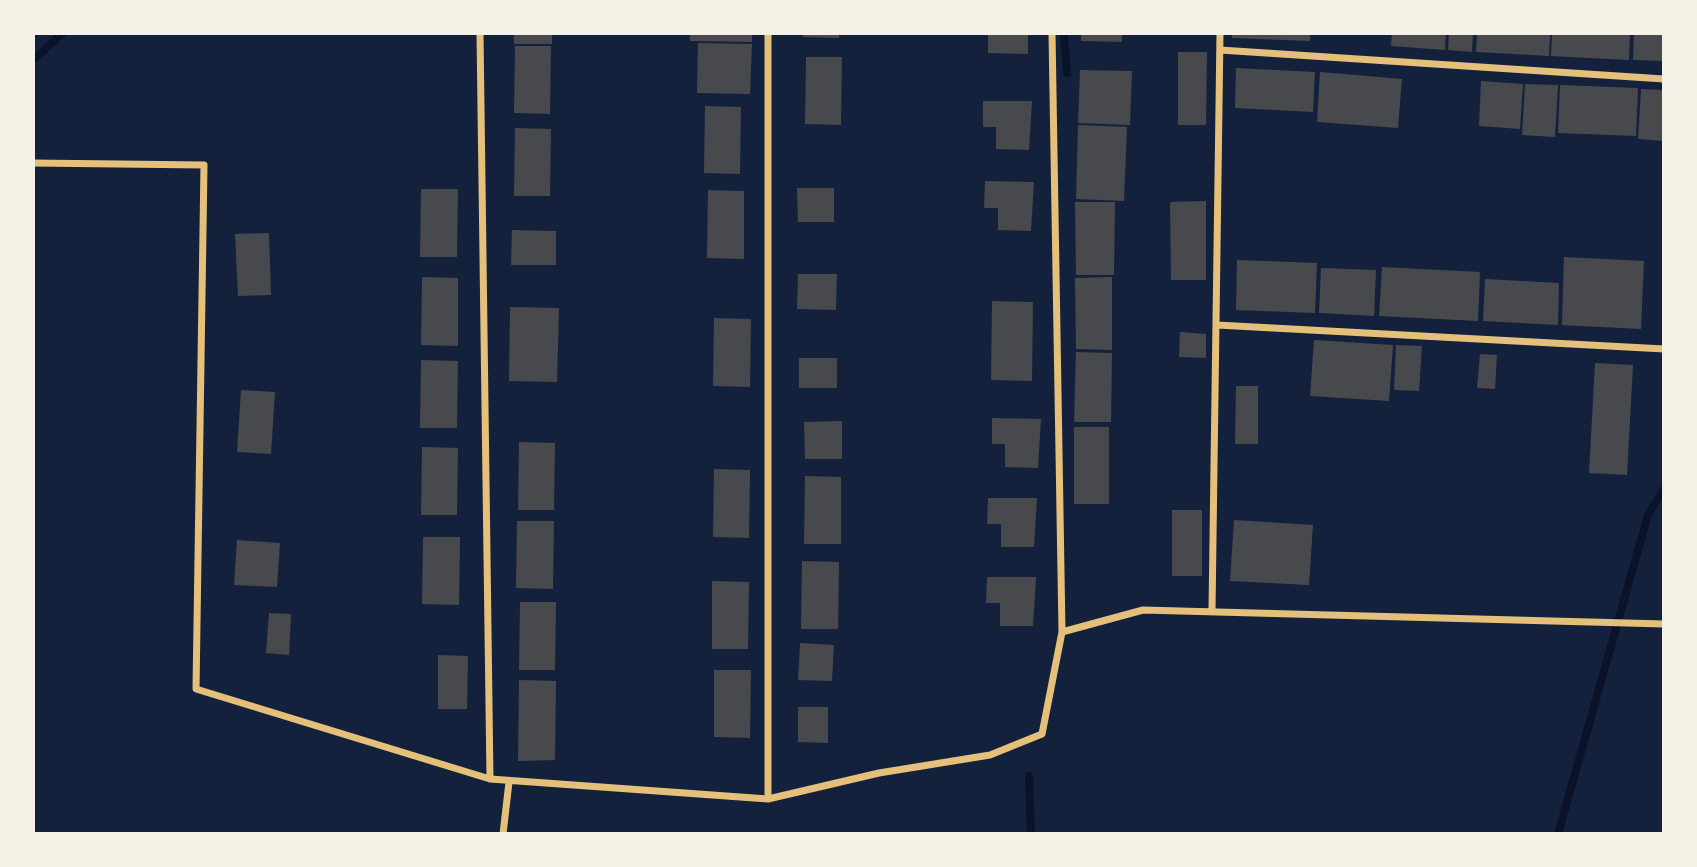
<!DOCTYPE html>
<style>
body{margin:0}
#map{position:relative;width:1697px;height:867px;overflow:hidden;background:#14213d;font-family:Arial,sans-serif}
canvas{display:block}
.frame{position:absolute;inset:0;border:35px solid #f6f1e7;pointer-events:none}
</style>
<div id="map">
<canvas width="1697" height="867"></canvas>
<div class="frame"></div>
</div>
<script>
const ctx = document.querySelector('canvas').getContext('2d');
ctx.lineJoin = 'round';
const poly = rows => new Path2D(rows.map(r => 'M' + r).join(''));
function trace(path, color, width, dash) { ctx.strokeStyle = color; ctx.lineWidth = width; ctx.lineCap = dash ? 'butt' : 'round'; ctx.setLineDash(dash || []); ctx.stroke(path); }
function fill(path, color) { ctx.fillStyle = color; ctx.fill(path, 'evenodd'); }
const stream = poly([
 [1064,33,1067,73],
 [33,60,63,33],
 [1029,776,1031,834],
 [1558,834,1648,515,1664,489]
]);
const building = poly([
 [514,33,552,33,552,44,514,44],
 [690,33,752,33,752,42,690,41],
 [803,33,839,33,839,38,803,37],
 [988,33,1028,33,1028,54,988,53],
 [1081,33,1122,33,1122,42,1081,41],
 [1232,33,1310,33,1310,41,1232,38],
 [1392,33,1446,33,1445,50,1391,46],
 [1449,33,1473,33,1472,52,1448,50],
 [1477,33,1550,33,1549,56,1476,52],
 [1552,33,1630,33,1629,60,1551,56],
 [1634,33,1664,33,1664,61,1633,60],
 [698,43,752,44,750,94,697,93],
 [515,46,551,46,550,114,514,113],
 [1178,52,1207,52,1206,125,1178,125],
 [806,57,842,57,841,125,805,124],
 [1236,68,1315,72,1313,112,1235,108],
 [1080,70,1132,71,1130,125,1078,123],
 [1320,72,1402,79,1398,128,1317,122],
 [1481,81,1523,84,1520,129,1479,126],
 [1525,84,1558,85,1555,137,1522,135],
 [1560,85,1638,88,1636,136,1558,133],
 [1641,89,1664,90,1664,141,1638,139],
 [983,101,1032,101,1029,150,996,149,996,127,983,127],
 [705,106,741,107,740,174,704,173],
 [1078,125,1127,127,1124,201,1076,199],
 [515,128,551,129,550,196,514,196],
 [985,181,1034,182,1031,231,998,230,998,208,984,208],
 [797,188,834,188,834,222,798,222],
 [421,189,458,189,457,257,420,257],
 [708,190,744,191,744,259,707,258],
 [1206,201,1206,280,1171,280,1170,202],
 [1075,202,1115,202,1114,275,1076,275],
 [512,230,556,231,556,265,511,265],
 [269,233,271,295,238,296,235,234],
 [1564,257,1644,261,1641,329,1562,325],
 [1237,260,1317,263,1315,313,1236,310],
 [1382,267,1480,272,1478,321,1379,316],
 [1321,268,1376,270,1374,316,1319,313],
 [798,274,837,274,836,310,797,309],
 [422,277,458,278,458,346,421,345],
 [1112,277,1112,350,1076,349,1075,278],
 [1485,279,1559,283,1558,325,1483,321],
 [992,301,1033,302,1032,381,991,380],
 [510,307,559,308,557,382,509,381],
 [714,318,751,319,750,387,713,386],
 [1180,332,1206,334,1206,358,1179,357],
 [1314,340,1393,345,1389,401,1310,396],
 [1396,345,1422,346,1419,391,1394,390],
 [1076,352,1112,353,1111,422,1074,422],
 [1480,354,1497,355,1495,389,1477,388],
 [799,358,837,358,837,388,799,388],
 [421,360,458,361,457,428,420,428],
 [1595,363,1633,365,1627,475,1589,473],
 [1236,386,1258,386,1258,444,1235,444],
 [241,390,275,392,271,454,237,452],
 [992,418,1041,419,1038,468,1005,467,1005,444,992,444],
 [842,421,842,459,805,459,804,422],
 [1074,427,1109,427,1109,504,1074,504],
 [519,442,555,443,554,510,518,510],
 [422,447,458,448,457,515,421,515],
 [714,469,750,470,749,538,713,537],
 [805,476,841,477,841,544,804,544],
 [988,498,1037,498,1034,547,1001,547,1001,524,987,524],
 [1172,510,1202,510,1202,576,1172,576],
 [1234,520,1313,525,1309,585,1230,581],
 [517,521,554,521,553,589,516,588],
 [423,537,460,537,459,605,422,604],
 [237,540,280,543,277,587,234,585],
 [802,561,839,562,838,629,801,629],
 [987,577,1036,577,1033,626,1000,626,1000,603,986,603],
 [712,581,749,582,748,649,712,649],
 [520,602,556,602,555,670,519,670],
 [269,613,291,614,289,655,266,653],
 [800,643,834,645,832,681,798,680],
 [438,655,468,656,467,709,438,709],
 [714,670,751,670,750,738,714,737],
 [519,680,556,681,555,760,518,761],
 [798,707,828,707,828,743,798,742]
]);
const minor = poly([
 [480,33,490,779],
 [768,33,768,799],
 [1052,33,1062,632],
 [1220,50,1664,79],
 [33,163,204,165,196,689,490,779,768,799,879,773,990,755,1042,734,1062,632,1143,610,1664,624],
 [1217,325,1664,349],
 [1212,610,1220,33],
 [503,834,509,782]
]);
trace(stream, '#0b132b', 8);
fill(building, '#48494c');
trace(minor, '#e5c07b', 7);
</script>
